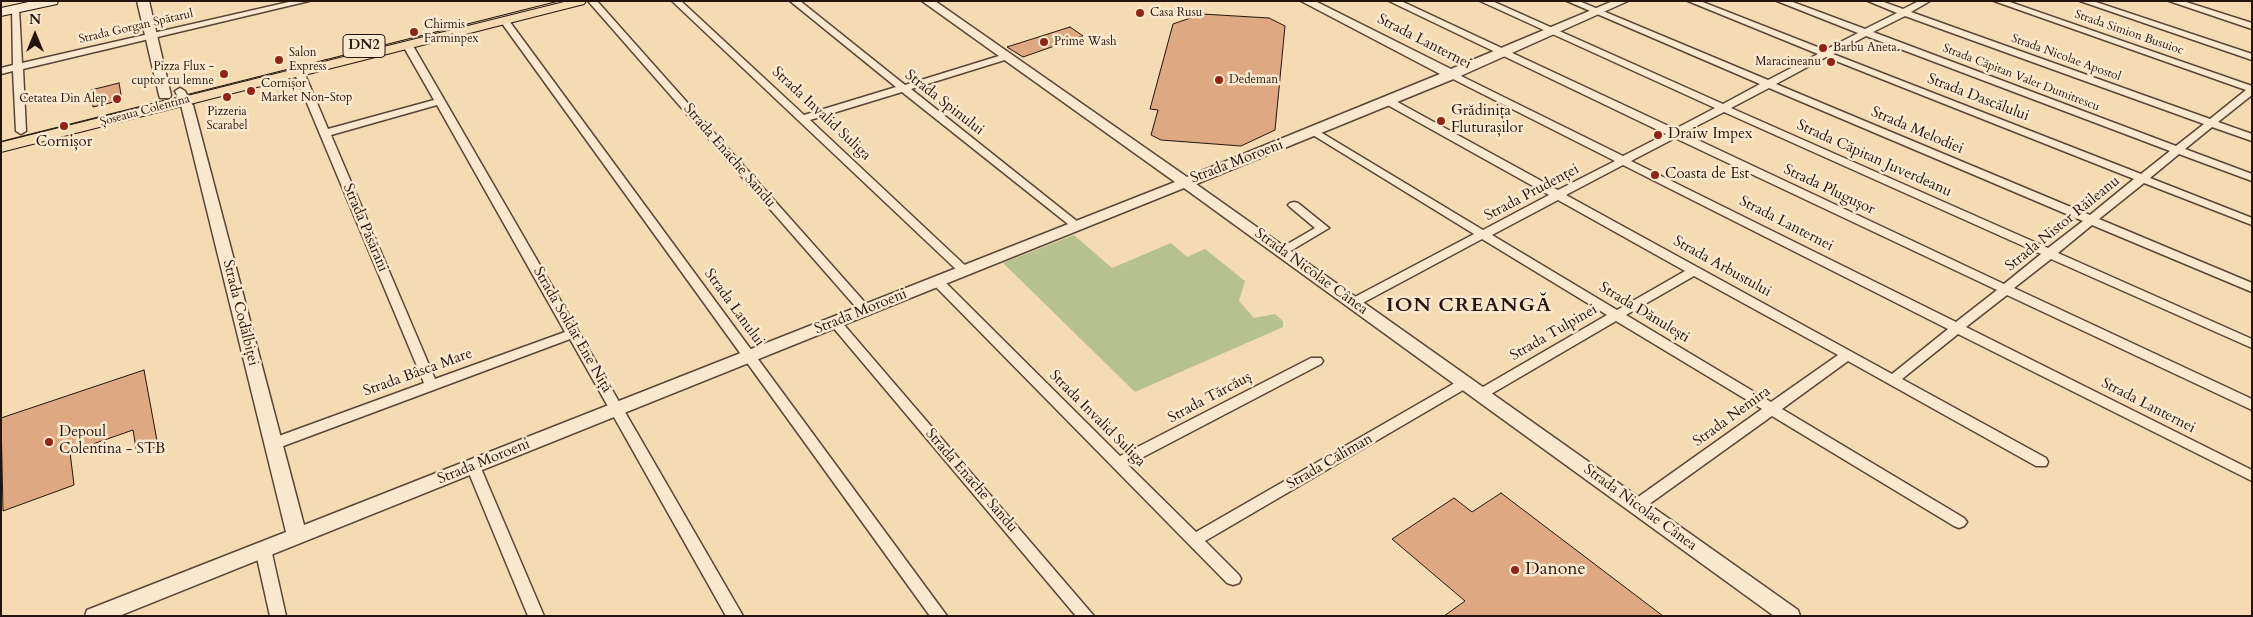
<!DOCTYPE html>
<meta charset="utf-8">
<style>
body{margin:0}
#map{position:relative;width:2253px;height:617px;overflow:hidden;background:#f4dbb3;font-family:Cardo,serif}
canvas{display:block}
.frame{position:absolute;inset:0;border:2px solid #23150d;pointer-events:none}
.north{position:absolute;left:10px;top:10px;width:50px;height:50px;-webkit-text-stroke:4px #f8e8ce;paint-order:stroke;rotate:0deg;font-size:14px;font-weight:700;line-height:20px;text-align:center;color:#23150d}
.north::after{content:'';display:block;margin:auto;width:18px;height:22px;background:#23150d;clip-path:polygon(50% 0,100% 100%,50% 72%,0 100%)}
</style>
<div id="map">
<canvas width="2253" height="617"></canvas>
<div class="frame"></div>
<div class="north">N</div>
</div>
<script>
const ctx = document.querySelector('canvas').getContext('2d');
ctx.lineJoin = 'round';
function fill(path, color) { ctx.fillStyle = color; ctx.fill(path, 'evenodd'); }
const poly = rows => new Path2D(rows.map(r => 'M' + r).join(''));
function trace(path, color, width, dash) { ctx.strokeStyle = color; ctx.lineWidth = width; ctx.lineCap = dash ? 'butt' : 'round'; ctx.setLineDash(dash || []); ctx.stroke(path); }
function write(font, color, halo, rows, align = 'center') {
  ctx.font = font + ' Cardo,serif'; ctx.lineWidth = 5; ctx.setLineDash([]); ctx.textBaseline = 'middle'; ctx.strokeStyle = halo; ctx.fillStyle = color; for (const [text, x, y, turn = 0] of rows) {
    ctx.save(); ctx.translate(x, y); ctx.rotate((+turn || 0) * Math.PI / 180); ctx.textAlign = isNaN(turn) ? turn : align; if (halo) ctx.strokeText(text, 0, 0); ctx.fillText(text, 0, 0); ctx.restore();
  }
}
const green = poly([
 [1074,235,1112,268,1171,243,1187,257,1205,249,1245,281,1239,301,1254,318,1275,314,1283,321,1283,327,1135,392,1003,263]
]);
const building = poly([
 [1202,14,1269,18,1285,26,1275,130,1241,146,1161,140,1151,135,1158,110,1150,109,1173,24,1202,14],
 [1070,27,1083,36,1023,57,1007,47,1070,27],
 [119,83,122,100,93,107,91,90,119,83],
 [144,370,158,446,137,454,133,430,70,452,74,485,3,511,1,418,144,370],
 [1501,493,1663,616,1444,616,1465,601,1392,539,1454,498,1472,512,1501,493]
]);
const minor = poly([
 [293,1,309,1,23,69,26,131,21,134,16,131,13,71,1,74,1,68,13,65,12,7,19,9,22,63,293,1],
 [588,1,597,1,869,307,871,310,869,313,861,313,588,1],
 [672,1,681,1,804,115,896,87,790,1,800,1,905,85,1002,55,1008,55,1008,59,911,89,1083,226,1077,229,1073,228,902,92,810,120,971,271,965,275,961,274,672,1],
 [1389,1,1401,1,1675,129,1715,108,1480,1,1492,1,1723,104,1760,84,1567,1,1579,1,1768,80,1818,54,1688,1,1700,1,1825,50,1858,33,1777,1,1790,1,1865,29,1897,13,1868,1,1881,1,1903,9,1919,1,1930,1,1911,12,2210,119,2246,90,1994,1,2007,1,2252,86,2252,95,2218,122,2252,134,2252,141,2212,127,2185,149,2252,174,2252,181,2179,154,2150,178,2252,218,2252,225,2144,183,2099,219,2252,283,2252,292,2092,225,2058,253,2252,339,2252,348,2051,259,2014,288,2252,399,2252,410,2007,295,1966,327,2252,470,2252,481,1958,334,1902,379,2046,458,2048,462,2046,466,2036,466,1848,361,1782,409,1964,518,1967,522,1964,526,1959,528,1954,526,1772,416,1641,510,1636,512,1631,510,1629,506,1631,502,1762,409,1616,321,1486,397,1476,397,1474,394,1476,391,1607,315,1482,239,1357,306,1349,306,1347,303,1349,300,1474,234,1308,132,1309,130,1317,130,1483,230,1549,195,1384,103,1384,99,1392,99,1558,190,1615,161,1449,77,1449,73,1455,73,1623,156,1666,134,1389,1],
 [1905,16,2204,124,2176,146,1873,32,1905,16],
 [1866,36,2170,151,2141,174,1833,54,1866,36],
 [1826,57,2134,179,2090,215,1776,84,1826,57],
 [1769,88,2083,221,2048,248,1731,108,1769,88],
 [1724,112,2041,254,2004,284,1683,133,1724,112],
 [1675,138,1997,290,1956,322,1631,161,1675,138],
 [1623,165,1948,329,1892,374,1566,195,1623,165],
 [1558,200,1685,271,1617,310,1492,235,1558,200],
 [1694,276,1838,355,1771,402,1626,315,1694,276],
 [2080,1,2093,1,2252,54,2252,60,2080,1],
 [2169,1,2183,1,2252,23,2252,29,2169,1],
 [504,17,507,18,947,616,930,616,501,22,501,18,504,17],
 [407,41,412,44,445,101,743,616,726,616,570,339,278,448,268,448,266,444,268,440,424,383,294,72,299,69,304,72,328,129,434,100,402,44,407,41],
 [437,105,565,332,435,379,331,135,437,105],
 [180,88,185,91,192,105,191,107,187,108,182,105,175,91,180,88],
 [1294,202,1298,203,1329,228,1287,253,1279,253,1277,251,1279,249,1315,228,1290,207,1288,205,1290,203,1294,202],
 [938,278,942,279,1120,456,1311,358,1321,358,1323,361,1321,364,1128,465,1196,532,1460,380,1465,378,1472,383,1470,386,1205,541,1239,575,1241,579,1239,583,1233,585,1227,583,934,285,932,282,938,278],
 [835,318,839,319,1094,616,1076,616,831,325,829,322,831,319,835,318],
 [473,461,478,462,480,466,544,616,528,616,466,466,468,462,473,461],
 [263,543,268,545,271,549,286,616,270,616,255,549,258,545,263,543]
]);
const tertiary = poly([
 [137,1,149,1,171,95,170,98,160,98,159,95,137,1],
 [922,1,935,1,1187,177,1440,74,1301,1,1315,1,1451,69,1613,1,1628,1,1456,78,1196,184,1798,610,1800,616,1774,616,1184,188,119,616,85,616,87,610,286,532,181,105,182,102,187,101,193,105,304,525,1175,182,922,1]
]);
const secondary = poly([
 [33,1,58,1,57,4,1,16,1,8,33,1]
]);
const primary = poly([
 [561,1,586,1,584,4,1,152,1,142,561,1]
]);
const tram = poly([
 [1,142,566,1]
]);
const markers = [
 [1140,13,5,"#8f2418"],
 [414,32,5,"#8f2418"],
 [1044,42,5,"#8f2418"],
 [1823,48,5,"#8f2418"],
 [279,60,5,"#8f2418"],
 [1831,62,5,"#8f2418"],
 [224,74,5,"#8f2418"],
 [1219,80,5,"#8f2418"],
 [251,91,5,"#8f2418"],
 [227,97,5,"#8f2418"],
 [117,99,5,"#8f2418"],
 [1441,121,5,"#8f2418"],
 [64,126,5,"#8f2418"],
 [1658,135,5,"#8f2418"],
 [1655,175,5,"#8f2418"],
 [49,442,5,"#8f2418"],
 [1515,570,5,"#8f2418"]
];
const farPoinames = [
 ["Casa Rusu",1150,13],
 ["Chirmis",424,25],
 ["Farminpex",424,39],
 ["Prime Wash",1054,42],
 ["Barbu Aneta.",1833,48],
 ["Salon",289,53],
 ["Express",289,67],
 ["Maracineanu",1821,62,"right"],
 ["Pizza Flux -",214,67,"right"],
 ["cuptor cu lemne",214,81,"right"],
 ["Dedeman",1229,80],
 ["Cornișor",261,84],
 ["Market Non-Stop",261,98],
 ["Cetatea Din Alep",107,99,"right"],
 ["Pizzeria",227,112,"center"],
 ["Scarabel",227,126,"center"]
];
const farStreetnames = [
 ["Strada Gorgan Spătarul",136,27,-13],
 ["Strada Simion Busuioc",2129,33,19],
 ["Strada Nicolae Apostol",2066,58,20],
 ["Strada Căpitan Valer Dumitrescu",2021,78,21],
 ["Șoseaua Colentina",145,111,-15]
];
const shields = [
 [364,46,42]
];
const shieldNames = [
 ["DN2",364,46]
];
const streetNames = [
 ["Strada Lanternei",1424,42,27],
 ["Strada Dascălului",1978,98,21],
 ["Strada Spinului",944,103,38],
 ["Strada Invalid Suliga",821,114,43],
 ["Strada Melodiei",1917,131,23],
 ["Strada Enache Sandu",729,156,49],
 ["Strada Căpitan Juverdeanu",1874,159,24],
 ["Strada Moroeni",1237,162,-21],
 ["Strada Plugușor",1829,190,25],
 ["Strada Prudenței",1532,193,-28],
 ["Strada Lanternei",1786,224,27],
 ["Strada Nistor Răileanu",2063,224,-39],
 ["Strada Păsărani",365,228,67],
 ["Strada Arbustului",1722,267,29],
 ["Strada Nicolae Cânea",1311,272,36],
 ["Strada Lanului",734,308,54],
 ["Strada Moroeni",861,312,-22],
 ["Strada Codălbiței",240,313,76],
 ["Strada Dănulești",1644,313,31],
 ["Strada Soldat Ene Niță",572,330,60],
 ["Strada Tulpinei",1554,333,-30],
 ["Strada Bâsca Mare",418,373,-20],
 ["Strada Tărcăuș",1210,398,-28],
 ["Strada Lanternei",2148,406,27],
 ["Strada Nemira",1732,417,-36],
 ["Strada Invalid Suliga",1097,419,45],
 ["Strada Moroeni",484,462,-22],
 ["Strada Căliman",1330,462,-30],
 ["Strada Enache Sandu",971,481,49],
 ["Strada Nicolae Cânea",1640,508,36]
];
const poiNames = [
 ["Grădinița",1451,112],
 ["Fluturașilor",1451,129],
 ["Draiw Impex",1668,135],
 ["Cornișor",64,143,"center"],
 ["Coasta de Est",1665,175],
 ["Depoul",59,433],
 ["Colentina - STB",59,450]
];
const nearPoinames = [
 ["Danone",1525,570]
];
const districtNames = [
 ["ION CREANGĂ",1469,306]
];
fill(green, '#b7c190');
fill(building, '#dea882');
trace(building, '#23150d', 1);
trace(minor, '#574636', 3);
trace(tertiary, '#574636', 3);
trace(secondary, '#23150d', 2);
trace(primary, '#23150d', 2);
fill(minor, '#f8e8ce');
fill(tertiary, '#f8e8ce');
fill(secondary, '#f8e8ce');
fill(primary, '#f4dbb3');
trace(tram, '#23150d', 1);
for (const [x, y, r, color] of markers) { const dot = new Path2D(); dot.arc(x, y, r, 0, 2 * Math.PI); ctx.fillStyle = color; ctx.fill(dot); trace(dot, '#f8e8ce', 2); }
write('12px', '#23150d', '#f8e8ce', farPoinames, 'left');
write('12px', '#23150d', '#f8e8ce', farStreetnames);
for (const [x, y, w] of shields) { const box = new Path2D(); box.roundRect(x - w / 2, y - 11.5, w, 23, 4); ctx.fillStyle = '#f8e8ce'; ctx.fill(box); trace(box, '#23150d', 1); }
write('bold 14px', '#23150d', null, shieldNames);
write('15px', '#23150d', '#f8e8ce', streetNames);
write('15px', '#23150d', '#f8e8ce', poiNames, 'left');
write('18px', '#23150d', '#f8e8ce', nearPoinames, 'left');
ctx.letterSpacing = '1px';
write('bold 20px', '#23150d', '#f8e8ce', districtNames);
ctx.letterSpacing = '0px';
</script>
